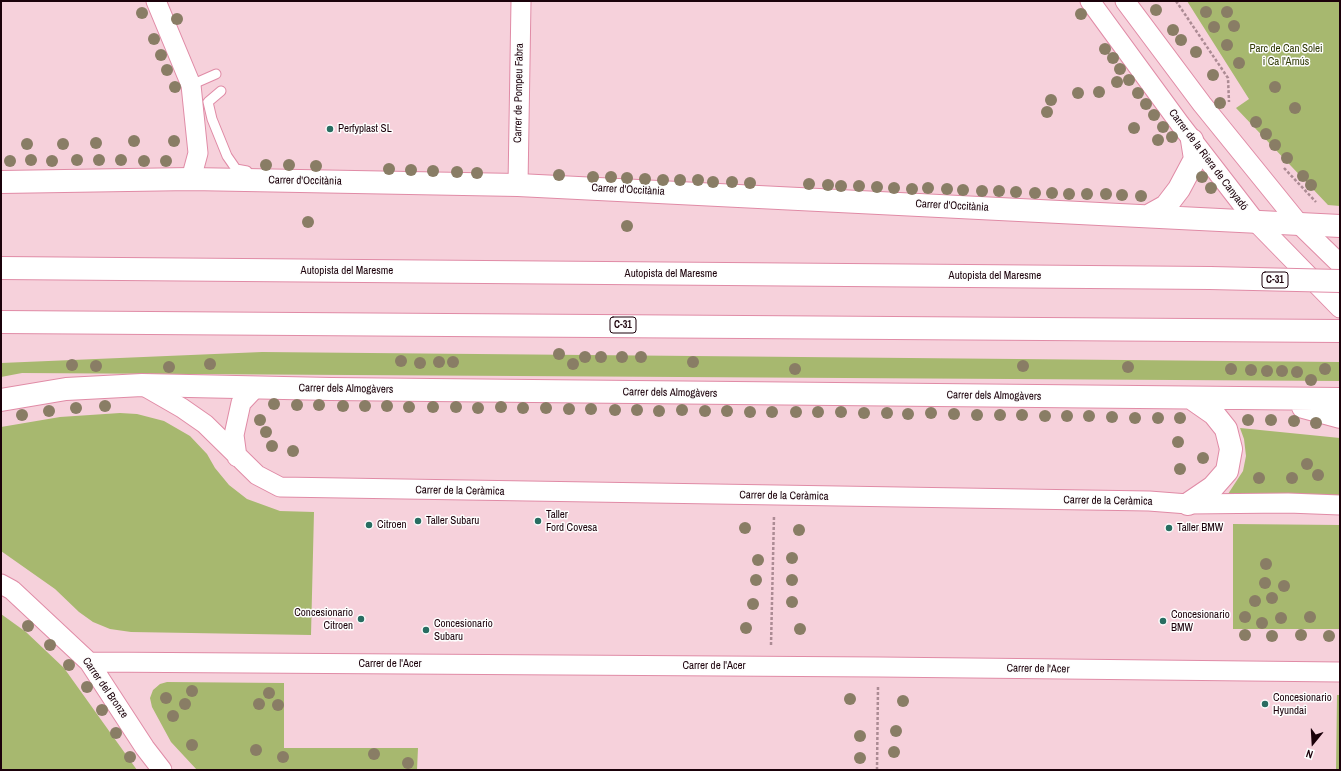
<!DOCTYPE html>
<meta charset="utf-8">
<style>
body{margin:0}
#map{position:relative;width:1341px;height:771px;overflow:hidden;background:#f6d1db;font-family:"Archivo Narrow",sans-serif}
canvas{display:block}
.frame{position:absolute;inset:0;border:2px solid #1b010a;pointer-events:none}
.north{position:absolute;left:1293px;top:723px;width:40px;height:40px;-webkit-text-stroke:3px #fdfdfd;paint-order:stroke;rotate:198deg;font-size:11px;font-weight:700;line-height:16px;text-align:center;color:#1b010a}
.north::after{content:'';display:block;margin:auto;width:14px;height:18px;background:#1b010a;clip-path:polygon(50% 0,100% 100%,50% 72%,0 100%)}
</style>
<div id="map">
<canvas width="1341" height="771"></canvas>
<div class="frame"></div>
<div class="north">N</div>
</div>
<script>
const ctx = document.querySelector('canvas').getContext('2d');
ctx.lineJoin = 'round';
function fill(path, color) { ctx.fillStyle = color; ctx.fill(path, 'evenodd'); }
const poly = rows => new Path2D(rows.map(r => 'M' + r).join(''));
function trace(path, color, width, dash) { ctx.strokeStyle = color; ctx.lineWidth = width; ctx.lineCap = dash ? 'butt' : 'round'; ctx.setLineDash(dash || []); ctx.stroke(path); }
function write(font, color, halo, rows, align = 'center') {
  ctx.font = font + ' "Archivo Narrow",sans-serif'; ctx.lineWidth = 3; ctx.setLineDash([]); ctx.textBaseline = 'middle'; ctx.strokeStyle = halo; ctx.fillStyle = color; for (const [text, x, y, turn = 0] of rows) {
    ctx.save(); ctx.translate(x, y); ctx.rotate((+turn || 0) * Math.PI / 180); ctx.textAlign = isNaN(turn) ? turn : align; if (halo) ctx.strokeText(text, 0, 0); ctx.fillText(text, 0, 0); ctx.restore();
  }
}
const green = poly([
 [1187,1,1340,1,1340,206,1328,205,1236,108,1249,99],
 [262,352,1340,362,1340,381,22,373,1,377,1,363],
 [120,413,137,414,164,421,190,436,207,454,215,468,229,485,247,499,280,511,314,512,311,635,131,632,110,629,93,622,79,612,55,589,1,551,1,427,60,417],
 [1240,428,1340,438,1340,495,1228,494,1243,471,1246,456,1244,439],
 [1233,524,1340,525,1340,629,1233,629],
 [1,614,26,632,64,668,137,770,1,770],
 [167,682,284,683,284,748,418,748,417,770,197,770,171,742,152,707,150,698,153,690,160,684],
 [1337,695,1340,695,1340,770,1336,770]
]);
const path = poly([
 [1176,1,1228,78,1229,102],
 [1284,168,1316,202],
 [771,645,774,516],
 [877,770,878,687]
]);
const service = poly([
 [191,85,216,74],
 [221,91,208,102,212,119,227,156,236,169,247,171]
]);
const minor = poly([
 [156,1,191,85,198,153,191,179],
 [1090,1,1180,124,1255,221,1340,308],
 [1125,1,1202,104,1300,225,1340,264],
 [518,185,521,1],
 [142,385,182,408,205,424,257,475,280,487,1149,501,1188,504,1288,503,1340,505],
 [237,457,234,435,241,403,256,387],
 [1,584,12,590,89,662,145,748,162,770],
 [89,662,879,667,1340,672]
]);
const tertiary = poly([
 [1,182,191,179,518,185,1340,226],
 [1148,216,1166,206,1179,189,1195,159,1192,140],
 [1,400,66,389,142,385,331,389,1340,399],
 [1303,407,1340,417],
 [1188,504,1213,487,1227,471,1231,449,1226,429,1214,414,1191,398]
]);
const motorway = poly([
 [1,268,1210,278],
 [1,322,1340,331]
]);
const motorwayBridge = poly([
 [1210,278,1340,281]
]);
const trees = [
 [1156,10],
 [1206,12],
 [1227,12],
 [142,13],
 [1081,14],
 [177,19],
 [1234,26],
 [1214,27],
 [1173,30],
 [154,39],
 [1181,40],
 [1227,45],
 [1105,49],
 [1196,52],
 [161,55],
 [1113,58],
 [1239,63],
 [1120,69],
 [167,70],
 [1213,75],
 [1129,80],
 [1117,82],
 [175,87],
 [1275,87],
 [1099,92],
 [1078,93],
 [1138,93],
 [1051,100],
 [1220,103],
 [1146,104],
 [1295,108],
 [1047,112],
 [1154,115],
 [1256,122],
 [1163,127],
 [1134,128],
 [1266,134],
 [1172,137],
 [1158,140],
 [134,141],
 [174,141],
 [96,143],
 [27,144],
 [63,144],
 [1275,145],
 [1287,158],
 [31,160],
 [77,160],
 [99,160],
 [121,160],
 [10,161],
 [52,161],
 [144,161],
 [166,161],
 [266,165],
 [289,165],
 [316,166],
 [389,169],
 [411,170],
 [433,171],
 [457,172],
 [477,173],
 [559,175],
 [1303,176],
 [593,177],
 [611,177],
 [1202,177],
 [627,178],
 [645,179],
 [663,180],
 [680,180],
 [698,180],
 [713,182],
 [732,182],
 [750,183],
 [809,184],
 [828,185],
 [1311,185],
 [841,186],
 [859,186],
 [877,187],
 [894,188],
 [928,188],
 [1211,188],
 [912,189],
 [947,189],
 [963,190],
 [982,191],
 [999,191],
 [1016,192],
 [1035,193],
 [1052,193],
 [1069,194],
 [1087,194],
 [1106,194],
 [1122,195],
 [1141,196],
 [308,222],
 [627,226],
 [559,354],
 [585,357],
 [601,357],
 [622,357],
 [641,357],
 [401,361],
 [439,362],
 [453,362],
 [693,362],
 [420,363],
 [210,364],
 [573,364],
 [72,365],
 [96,366],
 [1023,366],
 [169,367],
 [1128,367],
 [795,369],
 [1231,369],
 [1325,369],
 [1251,370],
 [1267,371],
 [1282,371],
 [1297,372],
 [1311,380],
 [274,404],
 [297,405],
 [319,405],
 [105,406],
 [343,406],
 [365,406],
 [387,406],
 [409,407],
 [433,407],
 [456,407],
 [501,407],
 [76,408],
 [478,408],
 [523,408],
 [546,408],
 [569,409],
 [591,409],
 [615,410],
 [637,410],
 [682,410],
 [49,411],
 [659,411],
 [705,411],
 [727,411],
 [750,412],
 [772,412],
 [796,412],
 [818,412],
 [841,412],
 [864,413],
 [887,413],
 [931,413],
 [908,414],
 [954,414],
 [22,415],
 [977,415],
 [1000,415],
 [1022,415],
 [1045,416],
 [1067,416],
 [1089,416],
 [1112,417],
 [1135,418],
 [1158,418],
 [1180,418],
 [260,420],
 [1248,420],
 [1271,420],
 [1294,421],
 [1316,423],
 [266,432],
 [1178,442],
 [272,446],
 [293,451],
 [1203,458],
 [1307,464],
 [1180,469],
 [1318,475],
 [1259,478],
 [1292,478],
 [745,528],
 [799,530],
 [792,558],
 [758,560],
 [1266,564],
 [756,580],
 [792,580],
 [1265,583],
 [1284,586],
 [1272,598],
 [1255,601],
 [792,602],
 [753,604],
 [1245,617],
 [1310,617],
 [1281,618],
 [1262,623],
 [28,626],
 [746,628],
 [800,629],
 [1245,635],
 [1301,635],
 [1272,636],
 [1329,636],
 [50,645],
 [69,665],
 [87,687],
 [192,691],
 [269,693],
 [166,698],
 [850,699],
 [903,701],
 [185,704],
 [259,704],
 [278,705],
 [102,710],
 [173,716],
 [896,731],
 [116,733],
 [860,736],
 [192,745],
 [256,750],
 [894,752],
 [374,754],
 [130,757],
 [283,757],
 [860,758],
 [408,763]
];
const markers = [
 [330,129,4,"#286d61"],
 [418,521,4,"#286d61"],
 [538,521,4,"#286d61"],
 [369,525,4,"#286d61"],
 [1169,528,4,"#286d61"],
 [361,619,4,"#286d61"],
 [1163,621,4,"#286d61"],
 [426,630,4,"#286d61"],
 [1265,704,4,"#286d61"]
];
const shields = [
 [1275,280,26],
 [623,325,26]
];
const shieldNames = [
 ["C-31",1275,280],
 ["C-31",623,325]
];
const parkNames = [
 ["Parc de Can Solei",1286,49],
 ["i Ca l'Arnús",1286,62]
];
const streetNames = [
 ["Carrer de Pompeu Fabra",519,93,-89],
 ["Carrer de la Riera de Canyadó",1208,160,53],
 ["Carrer d'Occitània",305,181,1],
 ["Carrer d'Occitània",628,190,3],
 ["Carrer d'Occitània",952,206,3],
 ["Autopista del Maresme",347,271],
 ["Autopista del Maresme",671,274],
 ["Autopista del Maresme",995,276],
 ["Carrer dels Almogàvers",346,389,1],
 ["Carrer dels Almogàvers",670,393,1],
 ["Carrer dels Almogàvers",994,396,1],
 ["Carrer de la Ceràmica",460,491,1],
 ["Carrer de la Ceràmica",784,496,1],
 ["Carrer de la Ceràmica",1108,501,1],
 ["Carrer de l'Acer",390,664],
 ["Carrer de l'Acer",714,666],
 ["Carrer de l'Acer",1038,669,1],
 ["Carrer del Bronze",105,688,55]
];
const poiNames = [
 ["Perfyplast SL",338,129],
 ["Taller",546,515],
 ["Ford Covesa",546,528],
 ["Taller Subaru",426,521],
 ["Citroen",377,525],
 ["Taller BMW",1177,528],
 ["Concesionario",353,613,"right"],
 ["Citroen",353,626,"right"],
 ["Concesionario",1171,615],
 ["BMW",1171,628],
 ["Concesionario",434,624],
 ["Subaru",434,637],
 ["Concesionario",1273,698],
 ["Hyundai",1273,711]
];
fill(green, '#a7b86f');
trace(service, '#e08ba6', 11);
trace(minor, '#e08ba6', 21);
trace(tertiary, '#e08ba6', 24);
trace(motorway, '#e08ba6', 24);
trace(path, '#ac8b94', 2.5, [3, 2]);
trace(service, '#fff', 9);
trace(minor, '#fff', 19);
trace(tertiary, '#fff', 22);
trace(motorway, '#fff', 22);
trace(motorwayBridge, '#e08ba6', 24, []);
trace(motorwayBridge, '#fff', 22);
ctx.fillStyle = '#897d65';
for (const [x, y] of trees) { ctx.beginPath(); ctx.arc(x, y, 6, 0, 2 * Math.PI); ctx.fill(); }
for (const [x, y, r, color] of markers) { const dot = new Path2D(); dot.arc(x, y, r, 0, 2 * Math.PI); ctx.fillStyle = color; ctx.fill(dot); trace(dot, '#fdfdfd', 1.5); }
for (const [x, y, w] of shields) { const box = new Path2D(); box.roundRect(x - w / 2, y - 8, w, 16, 3); ctx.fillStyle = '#fdfdfd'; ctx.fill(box); trace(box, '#1b010a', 1); }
write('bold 10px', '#1b010a', null, shieldNames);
write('11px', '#303904', '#fdfdfd', parkNames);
write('11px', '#1b010a', '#fdfdfd', streetNames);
write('11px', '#1b010a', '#fdfdfd', poiNames, 'left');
</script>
